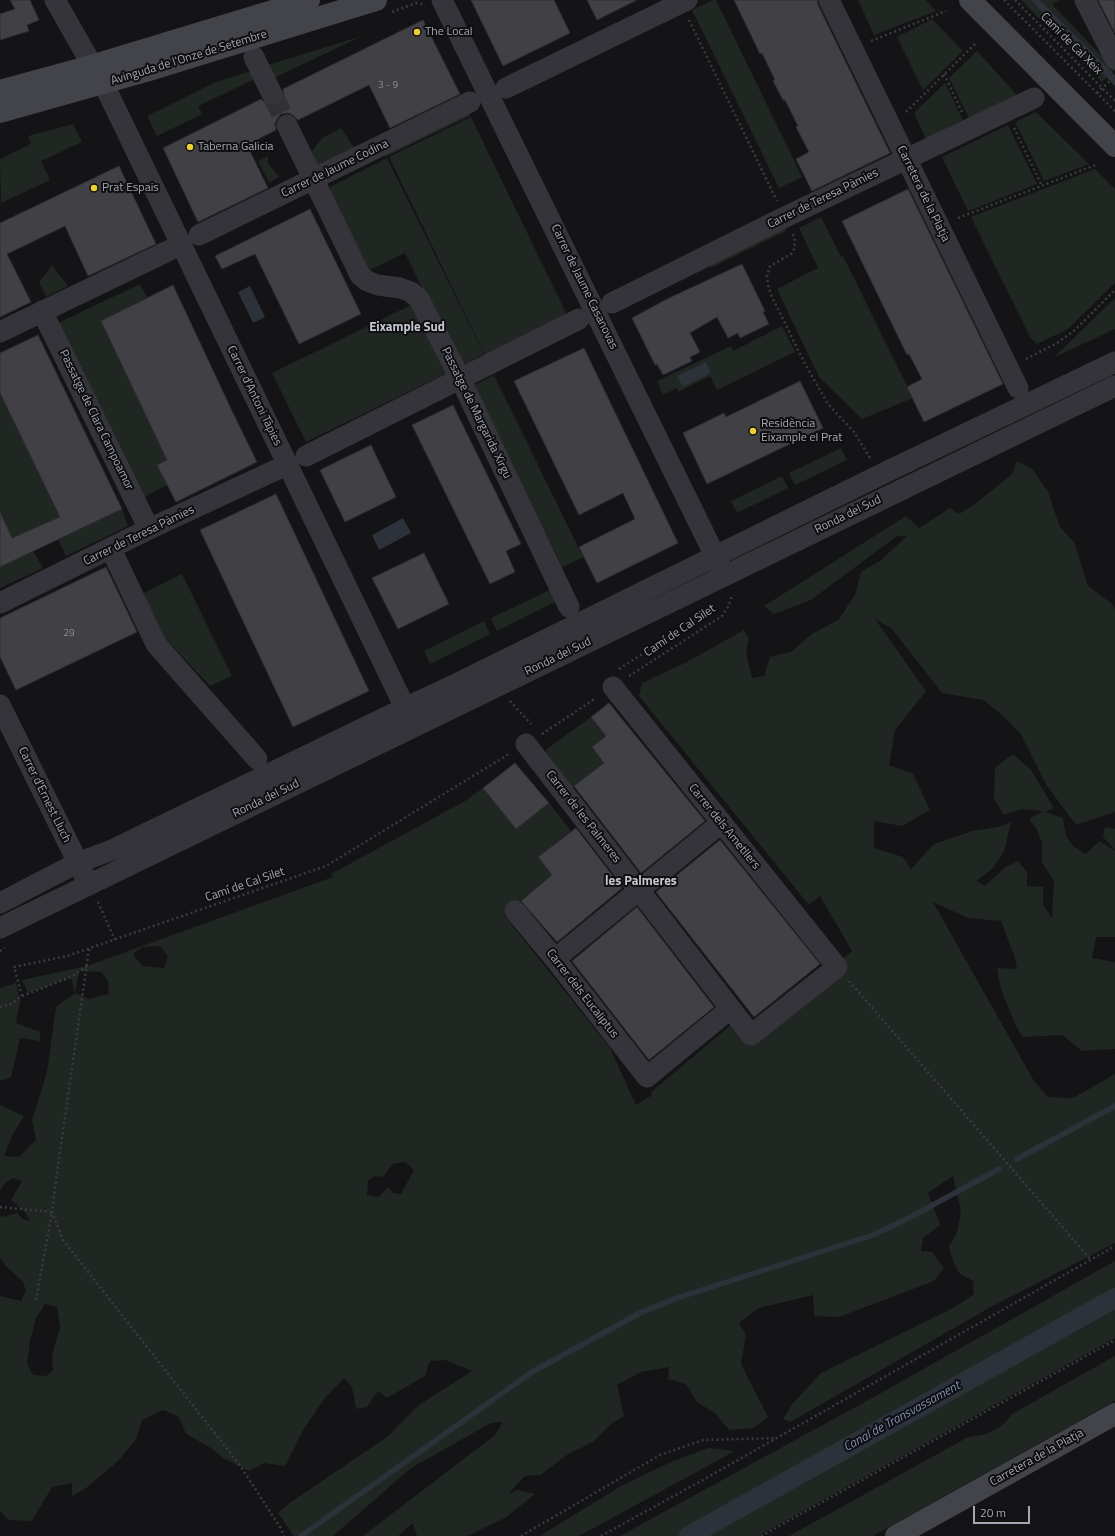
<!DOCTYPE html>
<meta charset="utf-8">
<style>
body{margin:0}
#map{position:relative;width:1115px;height:1536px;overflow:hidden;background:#141315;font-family:"Titillium Web",sans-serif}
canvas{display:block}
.scale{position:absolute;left:973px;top:1506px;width:57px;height:18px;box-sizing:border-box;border:2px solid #a5a7b5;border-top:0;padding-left:5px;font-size:12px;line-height:14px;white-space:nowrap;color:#a5a7b5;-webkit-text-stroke:3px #0f0e10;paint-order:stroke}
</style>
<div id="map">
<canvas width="1115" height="1536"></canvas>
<div class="scale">20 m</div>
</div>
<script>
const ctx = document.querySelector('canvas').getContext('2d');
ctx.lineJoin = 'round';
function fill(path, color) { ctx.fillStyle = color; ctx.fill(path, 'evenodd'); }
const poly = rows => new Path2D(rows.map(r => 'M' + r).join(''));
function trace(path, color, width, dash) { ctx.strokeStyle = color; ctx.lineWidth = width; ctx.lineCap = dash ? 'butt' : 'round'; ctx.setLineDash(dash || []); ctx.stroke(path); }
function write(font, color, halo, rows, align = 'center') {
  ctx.font = font + ' "Titillium Web",sans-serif'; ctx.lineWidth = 4; ctx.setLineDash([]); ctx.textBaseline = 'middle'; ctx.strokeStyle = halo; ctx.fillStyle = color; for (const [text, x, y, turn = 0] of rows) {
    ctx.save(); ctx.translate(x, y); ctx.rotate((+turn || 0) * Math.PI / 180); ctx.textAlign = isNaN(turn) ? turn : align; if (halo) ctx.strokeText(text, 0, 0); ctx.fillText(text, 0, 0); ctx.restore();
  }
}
const green = poly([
 [713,0,716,0,718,4,802,177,779,188,692,10],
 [858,0,926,0,936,11,874,35],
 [1021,0,1030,0,1107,77,1102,82],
 [1040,0,1060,0,1052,4,1115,70,1112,72],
 [932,19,963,51,923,90,897,37],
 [362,36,272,79,265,66],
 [977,51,1017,95,969,118,949,78],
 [251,71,255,79,198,106,202,114,157,136,147,116,216,82],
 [945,83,963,120,926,139,914,113],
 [468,111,470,116,385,157,383,153],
 [1036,112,1089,164,1044,181,1015,122],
 [471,117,567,315,485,355,389,157],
 [73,124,82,142,41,161,50,180,1,203,0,159,31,144,28,136],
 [1008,125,1037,184,968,211,942,157],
 [341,128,354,148,315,168,309,155,322,138],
 [268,156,268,163,279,177,269,183,258,161],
 [387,158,484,354,461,366,405,253,366,272,326,189],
 [1095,169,1115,189,1115,283,1068,329,1037,344,1030,337,971,217],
 [821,217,841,257,843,256,913,398,862,419,819,377,777,289,818,268,799,228],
 [784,227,786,231,711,268,709,264],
 [52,265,68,286,46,297,39,282],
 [140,284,147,297,128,308,208,425,234,413,239,425,158,465,167,485,143,498,58,323],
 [1115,298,1115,329,1053,358],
 [413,304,447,373,306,442,272,373],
 [782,326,795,352,717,390,710,376,678,392,677,388,663,395,657,381,731,346,733,351],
 [494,375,583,557,562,567,473,386],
 [0,393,69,534,122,509,128,526,66,556,50,522,33,551,43,568,0,588,0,567,21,557,0,512],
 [841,448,847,460,795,485,789,473],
 [1017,461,1032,469,1048,492,1060,527,1074,542,1088,586,1112,604,1115,609,1115,812,1076,825,1047,786,1020,733,1001,714,983,700,942,693,892,629,875,619,926,691,895,730,889,765,913,774,930,810,902,826,874,821,874,848,903,857,911,869,934,844,972,831,998,827,1011,822,1004,852,992,869,976,881,985,886,1004,868,1018,861,1027,872,1027,886,1043,887,1043,904,1052,918,1054,881,1042,862,1042,843,1037,830,1029,819,1043,811,1022,809,1004,815,994,799,995,768,1013,754,1031,770,1054,808,1045,812,1063,818,1066,836,1073,846,1086,854,1099,841,1115,851,1115,937,1096,937,1092,958,1115,962,1115,1049,1082,1051,1062,1035,1023,1037,1017,1028,1001,990,997,968,1017,969,1015,958,1001,921,968,918,933,902,1034,1081,1048,1097,1073,1098,1115,1074,1115,1243,989,1308,790,1422,783,1419,793,1403,821,1373,955,1307,974,1294,973,1281,959,1273,953,1261,949,1247,957,1232,961,1211,953,1176,928,1193,940,1225,923,1238,921,1251,932,1252,944,1268,934,1281,839,1317,814,1316,813,1295,759,1308,739,1323,746,1335,741,1364,768,1417,753,1428,729,1430,716,1414,697,1402,686,1384,668,1379,669,1367,641,1372,617,1385,624,1416,610,1425,593,1442,567,1455,540,1475,525,1476,508,1494,518,1490,535,1494,505,1518,467,1536,417,1536,413,1523,398,1536,363,1536,495,1435,503,1422,491,1423,411,1468,333,1536,294,1536,278,1513,288,1504,387,1437,419,1405,472,1371,445,1360,430,1361,425,1376,387,1398,378,1391,367,1407,356,1409,352,1387,344,1378,325,1398,303,1430,285,1466,264,1463,249,1471,223,1458,211,1448,186,1434,179,1417,163,1410,142,1420,136,1439,118,1461,86,1488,72,1496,72,1483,52,1487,32,1521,8,1520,0,1511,0,1296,21,1301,26,1291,23,1282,5,1265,0,1258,0,1216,3,1217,17,1213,23,1219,30,1221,24,1211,11,1200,22,1181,13,1178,5,1183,0,1191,0,1105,24,1116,13,1134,4,1156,19,1157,36,1140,32,1120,47,1072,56,1007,75,993,71,977,28,993,22,980,87,966,333,877,331,874,465,801,483,788,516,829,549,803,571,831,538,857,552,875,504,915,610,1048,636,1105,652,1095,651,1092,731,1025,743,1040,852,951,820,896,809,905,639,696,642,683,687,662,744,630,749,638,746,653,752,678,764,676,770,657,791,652,812,634,838,620,855,595,861,572,880,561,907,536,897,536,811,600,774,614,764,606,906,516,919,528,950,508,959,514,974,505,1012,474],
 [160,946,168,957,164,968,142,966,133,954,142,947],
 [79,971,101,972,108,981,109,994,88,999,75,993],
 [405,1162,414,1170,401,1194,393,1193,388,1187,379,1197,367,1195,368,1180,376,1176,383,1177,392,1164],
 [45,1304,57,1307,60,1327,52,1356,53,1370,46,1376,33,1375,27,1363,30,1341,36,1318],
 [782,476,788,488,737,513,731,501],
 [182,574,232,676,210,686,163,636,142,594],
 [552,589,557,601,497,631,491,618],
 [484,621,490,634,430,664,424,651],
 [591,717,606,736,592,747,604,763,571,789,545,754,547,749],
 [1105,827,1115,829,1115,850,1103,837],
 [16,983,20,1001,16,1023,40,1032,40,1041,20,1038,11,1077,0,1081,0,988],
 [1115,1261,1115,1338,758,1536,620,1536,872,1398],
 [1115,1356,1115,1401,873,1536,789,1536,968,1437,987,1434,1004,1424,1012,1414],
 [708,1448,735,1451,579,1536,540,1536,621,1486,669,1463]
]);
const water = poly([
 [1030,0,1040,0,1115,75,1115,86],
 [250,286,265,317,253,323,238,292],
 [706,362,711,373,683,387,677,376],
 [403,518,411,533,379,550,372,535]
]);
const stream = poly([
 [1017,1159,1115,1106],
 [301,1536,532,1372,640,1313,674,1299,873,1235,907,1219,999,1169]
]);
const canal = poly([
 [689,1536,1115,1298]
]);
const building = poly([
 [10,0,30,0,39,20,27,25,29,31,0,40,0,14,15,9,10,0],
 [471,0,554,0,570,33,503,66,471,0],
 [587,0,637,0,597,20,587,0],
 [734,0,817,0,818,5,890,153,812,191,796,159,809,152,796,127,798,126,785,100,783,100,773,81,775,80,762,53,760,54,734,0],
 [1098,0,1115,0,1115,33,1098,0],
 [423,20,460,94,390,128,369,85,298,120,293,115,288,113,281,114,277,119,275,124,276,130,247,145,268,188,198,222,163,148,261,99,266,104,271,106,278,105,282,100,284,95,283,89,423,20],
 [119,166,156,244,88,276,65,226,7,254,31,302,0,317,0,223,119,166],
 [908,189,1003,384,924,422,907,387,922,379,909,354,907,355,842,221,908,189],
 [310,209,361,314,299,344,255,254,222,269,215,256,310,209],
 [742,264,765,311,763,312,769,324,740,338,738,333,728,338,717,317,690,333,700,352,690,357,692,361,663,375,657,364,655,365,632,318,667,299,742,264],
 [173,285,233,413,257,462,176,502,157,465,167,460,101,321,173,285],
 [38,335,122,509,0,567,0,512,12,538,60,517,0,393,0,353,38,335],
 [584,348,678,543,597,583,579,547,635,519,623,493,579,515,514,381,584,348],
 [800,381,823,428,707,484,683,433,724,413,726,417,800,381],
 [453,405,521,544,506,551,515,572,490,584,412,425,453,405],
 [371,445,396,497,345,522,320,470,371,445],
 [276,494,369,691,293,727,200,530,276,494],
 [424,553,449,604,398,629,372,578,424,553],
 [106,567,137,632,16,690,0,657,0,618,106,567],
 [609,703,705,821,641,873,574,786,604,763,592,747,606,736,591,717,609,703],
 [515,763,549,803,516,829,483,788,515,763],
 [576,828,622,888,557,942,521,901,552,875,538,857,576,828],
 [720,840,820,964,754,1017,656,892,720,840],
 [637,907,714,1007,649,1060,572,961,637,907]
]);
const streetTunnel = poly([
 [272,94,287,125]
]);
const path = poly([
 [1004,0,1115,111],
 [1015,0,1115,101],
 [392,12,416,3,423,4],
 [689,20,777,201],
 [871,41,946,11],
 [944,74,962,112],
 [1097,93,1112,79],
 [906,112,977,42],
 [1014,128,1042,186],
 [958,218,1098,164],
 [793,234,795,241,794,249,791,254,770,266,767,276,768,285,771,295,805,364,828,404,854,432,870,458],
 [1026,359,1057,343,1075,330,1115,290],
 [619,669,705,613,703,607],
 [629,676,722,616,728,607,731,599,731,594],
 [510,701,531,724],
 [542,734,596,698],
 [98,902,115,940],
 [89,949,57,1173,52,1212,63,1240,239,1464,280,1527,284,1536],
 [0,951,5,948],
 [849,981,1091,1260],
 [22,996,71,977,87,966],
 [0,1007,11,1004,22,996,14,967,67,956,326,866,509,754],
 [0,1207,52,1212,36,1300],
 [521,1536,660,1455,703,1440,776,1438],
 [601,1536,701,1481,1115,1246],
 [761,1536,1115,1340]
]);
const street = poly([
 [55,0,108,93,411,720],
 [442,0,721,568],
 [829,0,1018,388],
 [1085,0,1115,59],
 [254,57,272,94],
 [506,88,687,0],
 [287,125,360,275,367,281,378,285,400,288,411,292,419,299,460,378,569,607],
 [199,235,470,102],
 [612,303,785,217,1034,98],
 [42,311,149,529],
 [0,332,170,250],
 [306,456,579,319],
 [111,549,156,644,257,759],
 [0,603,149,529,278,469],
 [0,705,84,875],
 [526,744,751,1035,837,967,613,687],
 [0,903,77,863,112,850,405,708,454,685,886,472,1115,362],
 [515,911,555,959,647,1077,730,1009],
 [0,928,1115,386],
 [555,959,721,823]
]);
const secondary = poly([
 [970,0,1115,146],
 [0,91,91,66,309,0],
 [0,112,146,71,376,0],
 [896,1536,1115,1414]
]);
const markers = [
 [417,32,4,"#ead036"],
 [190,147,4,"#ead036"],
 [94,188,4,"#ead036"],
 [753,431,4,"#ead036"]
];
const numberNames = [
 ["3 - 9",388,86],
 ["29",69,634]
];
const poiNames = [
 ["The Local",425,32],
 ["Taberna Galicia",198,147],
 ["Prat Espais",102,188],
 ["Residència",761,424],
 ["Eixample el Prat",761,438]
];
const streetNames = [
 ["Camí de Cal Xeix",1071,44,45],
 ["Avinguda de l'Onze de Setembre",189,58,-17],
 ["Carrer de Jaume Codina",335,169,-26],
 ["Carretera de la Platja",923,194,64],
 ["Carrer de Teresa Pàmies",823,199,-26],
 ["Carrer de Jaume Casanovas",584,287,64],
 ["Carrer d'Antoni Tàpies",254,396,64],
 ["Passatge de Margarida Xirgu",476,413,64],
 ["Passatge de Clara Campoamor",96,420,64],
 ["Ronda del Sud",848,515,-26],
 ["Carrer de Teresa Pàmies",139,536,-26],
 ["Camí de Cal Silet",680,631,-34],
 ["Ronda del Sud",558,657,-26],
 ["Carrer d'Ernest Lluch",44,795,64],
 ["Ronda del Sud",266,799,-26],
 ["Carrer de les Palmeres",583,817,52],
 ["Carrer dels Ametllers",724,827,51],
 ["Camí de Cal Silet",245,885,-19],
 ["Carrer dels Eucaliptus",582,994,52],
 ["Carretera de la Platja",1037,1458,-29]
];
const neighbourhoodNames = [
 ["Eixample Sud",407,328],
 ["les Palmeres",641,882]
];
const waterNames = [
 ["Canal de Transvassament",902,1417,-29]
];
fill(green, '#202722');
fill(water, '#2c313a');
trace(stream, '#2c313a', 5.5);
trace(canal, '#2c313a', 20);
fill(building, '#404045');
trace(building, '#2e2d31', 1);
trace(streetTunnel, '#313135', 21, [21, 10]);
trace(path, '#3a3b41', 2.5, [2, 3]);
trace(street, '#35343a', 21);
trace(secondary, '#43434a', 22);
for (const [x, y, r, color] of markers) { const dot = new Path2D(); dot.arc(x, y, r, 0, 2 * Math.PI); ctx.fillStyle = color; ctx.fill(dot); trace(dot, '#0f0e10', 1.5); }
write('10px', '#8c8d99', null, numberNames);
write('12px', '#a5a7b5', '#0f0e10', poiNames, 'left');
write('12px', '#a5a7b5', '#0f0e10', streetNames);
write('bold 13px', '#c6c7d1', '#0f0e10', neighbourhoodNames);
write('italic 13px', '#7d8eaf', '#0f0e10', waterNames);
</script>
